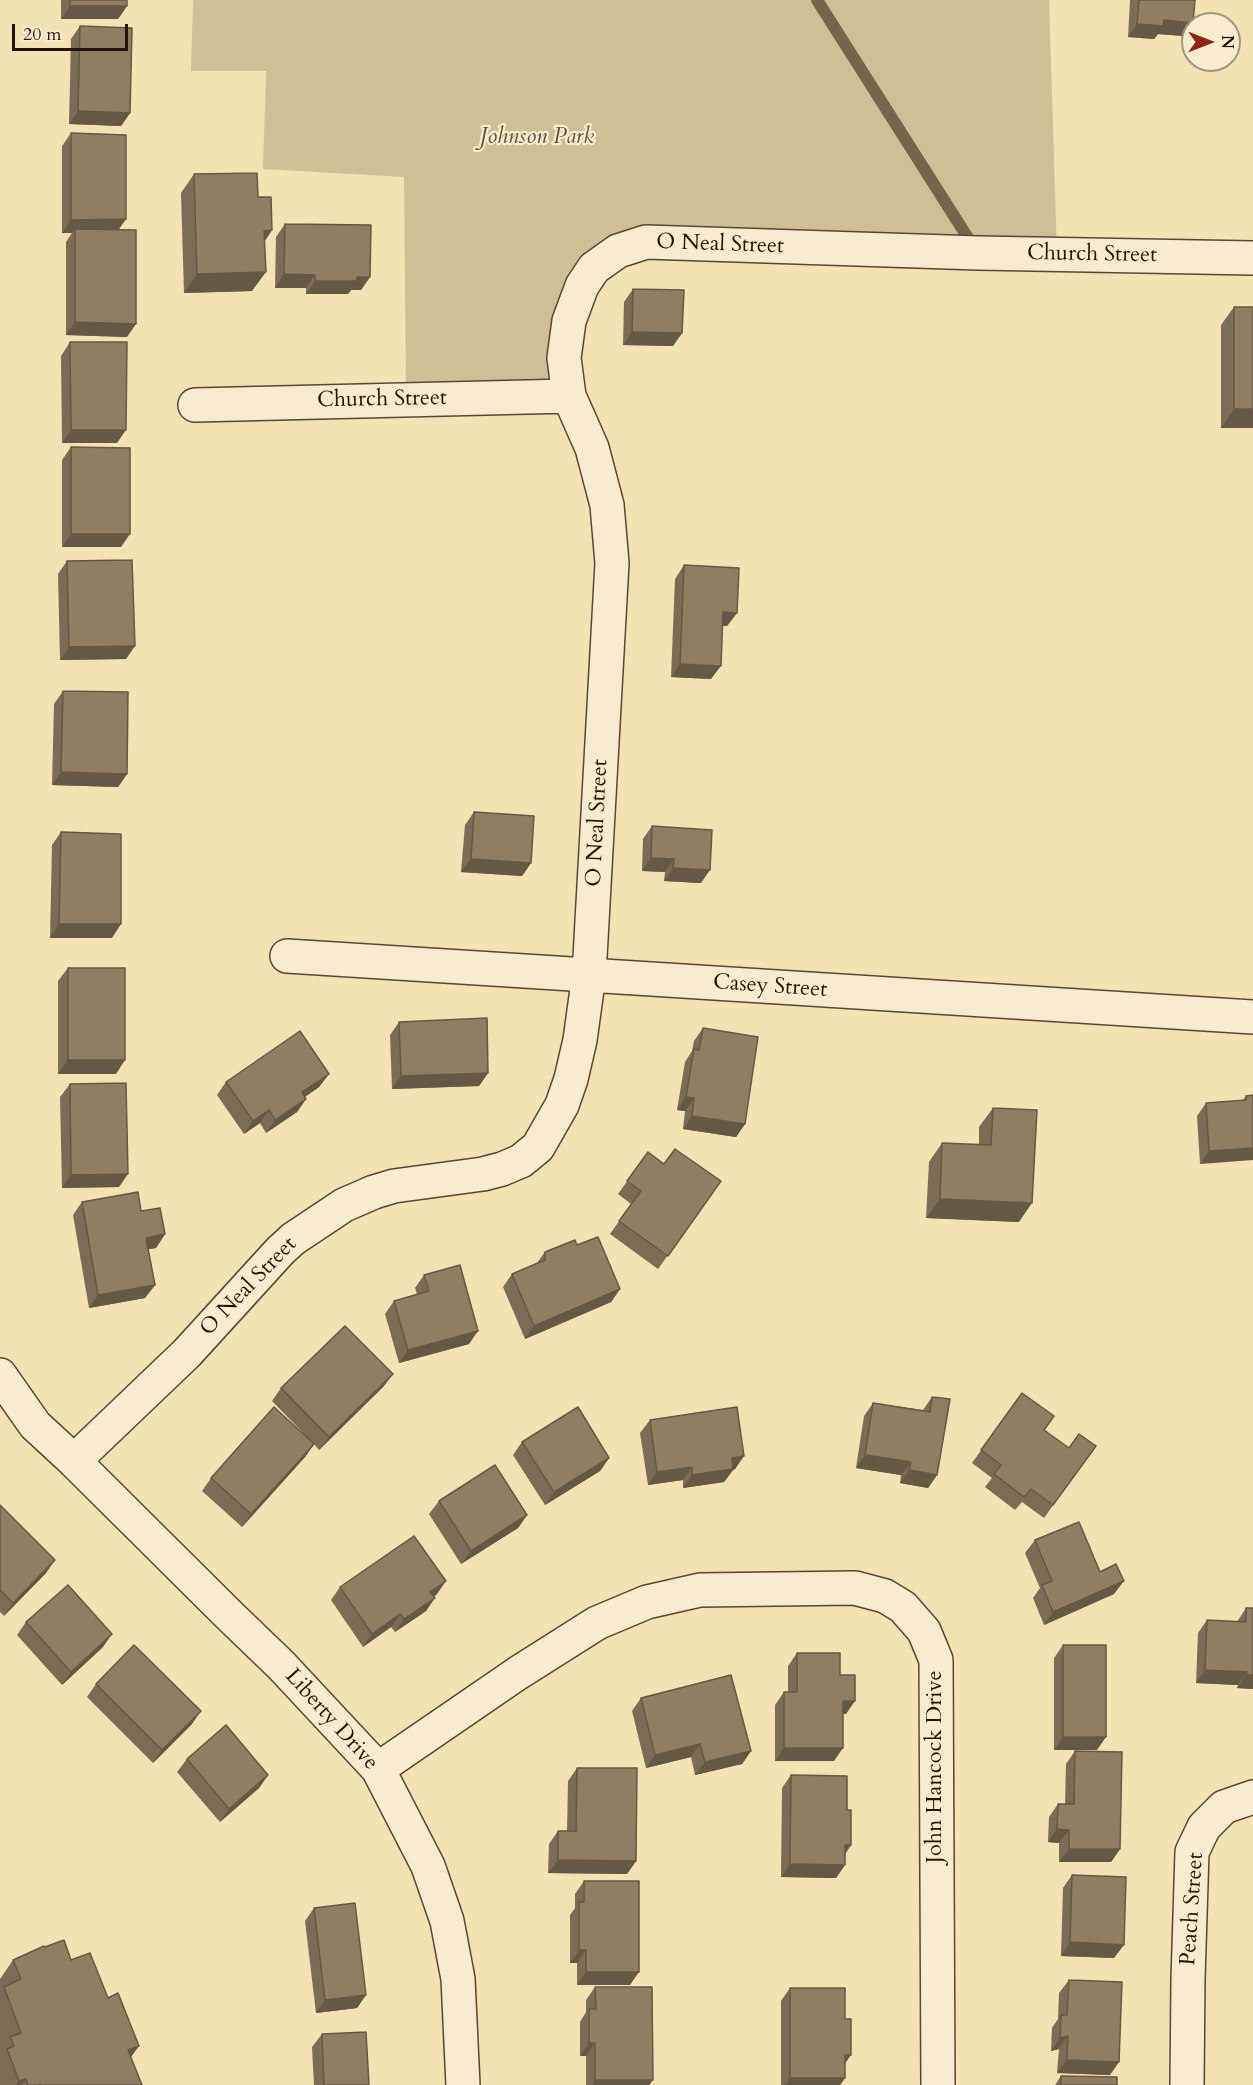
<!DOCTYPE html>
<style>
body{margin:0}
#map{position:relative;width:1253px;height:2085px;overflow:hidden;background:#f2e2b4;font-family:Cardo,serif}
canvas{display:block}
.north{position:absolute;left:1181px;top:12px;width:60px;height:60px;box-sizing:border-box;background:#f7ecce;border:2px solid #a2957e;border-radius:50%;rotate:90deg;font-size:16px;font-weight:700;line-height:24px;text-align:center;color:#231305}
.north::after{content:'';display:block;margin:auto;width:21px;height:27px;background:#8f2418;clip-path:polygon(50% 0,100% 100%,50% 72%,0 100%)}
.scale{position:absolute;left:12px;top:24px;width:116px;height:27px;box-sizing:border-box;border:3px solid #231305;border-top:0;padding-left:8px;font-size:18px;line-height:21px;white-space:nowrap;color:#231305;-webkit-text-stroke:4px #f7ecce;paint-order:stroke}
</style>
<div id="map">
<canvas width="1253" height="2085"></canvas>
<div class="north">N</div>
<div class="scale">20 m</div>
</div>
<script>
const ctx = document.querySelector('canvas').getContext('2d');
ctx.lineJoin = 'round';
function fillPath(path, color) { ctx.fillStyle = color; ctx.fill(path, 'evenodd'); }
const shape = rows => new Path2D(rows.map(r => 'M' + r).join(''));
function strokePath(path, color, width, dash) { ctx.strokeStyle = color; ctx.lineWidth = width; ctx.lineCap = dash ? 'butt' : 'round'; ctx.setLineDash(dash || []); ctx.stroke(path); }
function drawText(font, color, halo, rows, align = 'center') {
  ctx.font = font + ' Cardo,serif'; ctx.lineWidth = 4.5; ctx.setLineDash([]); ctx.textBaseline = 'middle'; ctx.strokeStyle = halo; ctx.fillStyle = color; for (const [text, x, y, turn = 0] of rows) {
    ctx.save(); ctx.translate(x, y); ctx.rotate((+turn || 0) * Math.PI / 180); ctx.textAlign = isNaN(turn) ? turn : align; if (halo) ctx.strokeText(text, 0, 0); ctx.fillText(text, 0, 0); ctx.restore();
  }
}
fillPath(shape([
 [193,0,1049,0,1057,254,646,242,582,286,569,396,406,399,404,177,263,169,266,71,191,71]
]), '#cfbf96');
strokePath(shape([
 [817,0,975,249]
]), '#75654a', 12);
const minor = shape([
 [195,405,569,396],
 [287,956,1253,1017],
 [0,1375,35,1425,74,1461,229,1615,281,1665,378,1769,428,1866,447,1921,458,1979,463,2085],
 [74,1461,187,1353,280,1251,293,1239,344,1205,374,1192,394,1186,483,1174,502,1169,521,1161,538,1147,562,1105,571,1079,580,1040,589,975,612,563,607,505,592,448,569,396,564,358,569,321,582,286,594,268,618,251,646,242,978,253,1253,258],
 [378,1769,518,1673,597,1623,647,1602,700,1590,855,1588,885,1596,903,1607,924,1631,936,1660,938,2085],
 [1187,2085,1188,1979,1192,1852,1204,1827,1224,1807,1253,1797]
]);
strokePath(minor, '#574731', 36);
strokePath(minor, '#f7ecce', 33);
fillPath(shape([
 [61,0,127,0,127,6,118,19,61,19],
 [1130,0,1195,0,1184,36,1158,34,1154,39,1128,37],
 [80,26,130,113,121,126,69,124,71,39],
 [71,133,126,219,118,230,127,337,66,335,66,242,72,233,62,233,62,146],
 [194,174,258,197,272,230,265,241,252,291,184,293,181,193],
 [285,224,370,277,361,290,351,290,348,294,306,294,306,288,275,288,276,237],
 [633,289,682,333,673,346,623,345,624,302],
 [1234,307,1253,428,1221,428,1221,325],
 [70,342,117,443,62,443,61,356],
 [71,447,121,547,62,547,62,460],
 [67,561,126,659,60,660,58,574],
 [684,565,737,613,727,626,723,626,711,679,671,677,675,579],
 [63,691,127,774,118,787,52,785,54,704],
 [474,812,531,863,522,876,461,872,465,825],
 [652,826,701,883,664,881,665,872,642,871,643,839],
 [61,832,112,938,50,938,52,845],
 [68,968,116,1074,58,1074,58,981],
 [399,1022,488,1073,479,1086,392,1089,390,1035],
 [703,1028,745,1124,736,1137,683,1129,685,1111,677,1110,685,1062,692,1051,694,1041],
 [329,1074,319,1087,305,1097,306,1099,297,1112,266,1133,260,1123,244,1134,217,1095,226,1082],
 [70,1084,119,1187,62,1188,60,1097],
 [1253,1095,1200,1164,1197,1116,1206,1103,1243,1100,1246,1096],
 [993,1108,1019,1222,926,1218,929,1162,942,1143,979,1145,979,1127],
 [648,1152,664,1164,721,1181,658,1269,610,1234,631,1204,618,1194],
 [82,1202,165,1234,156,1248,148,1249,155,1285,145,1298,89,1308,73,1215],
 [577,1245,620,1289,611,1302,525,1339,503,1287,512,1274,537,1263,545,1252],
 [424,1275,469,1344,399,1363,385,1314,394,1301,417,1294,415,1288],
 [393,1374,383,1387,319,1450,314,1444,305,1457,242,1527,202,1491,211,1478,304,1434,272,1401,281,1388],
 [1022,1393,1044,1430,1069,1448,1096,1446,1044,1518,1022,1502,1015,1510,985,1487,992,1478,972,1463],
 [932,1397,937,1475,928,1488,900,1483,901,1475,856,1468,864,1416,873,1403,923,1410],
 [650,1420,744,1456,735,1469,733,1470,724,1482,683,1488,683,1480,648,1485,640,1433],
 [522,1442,609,1458,600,1471,545,1505,513,1455],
 [439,1501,527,1515,518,1528,461,1564,429,1514],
 [0,1505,46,1573,4,1616,0,1612],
 [1035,1540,1100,1572,1114,1594,1044,1625,1033,1598,1040,1588,1025,1553],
 [340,1587,437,1594,434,1597,426,1611,395,1632,391,1627,363,1647,331,1600],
 [1246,1608,1253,1689,1237,1688,1238,1685,1196,1683,1198,1633,1207,1620,1237,1622],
 [26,1622,103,1647,62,1685,17,1635],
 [1063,1645,1097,1750,1054,1750,1054,1658],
 [797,1653,840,1675,846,1714,843,1714,834,1761,775,1761,775,1705,784,1692,788,1692,788,1666],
 [96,1684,192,1724,153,1763,87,1697],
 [641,1698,751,1751,742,1764,695,1775,691,1757,646,1768,632,1711],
 [1075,1751,1120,1849,1111,1862,1059,1862,1059,1843,1048,1842,1049,1817,1058,1804,1065,1804,1066,1764],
 [187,1759,268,1775,259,1788,220,1822,177,1772],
 [577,1768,636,1861,627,1874,548,1873,549,1844,558,1831,567,1831,568,1781],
 [791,1775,847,1810,845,1865,836,1878,781,1877,782,1788],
 [1072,1875,1114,1958,1061,1956,1063,1888],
 [584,1881,630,1985,577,1985,577,1963,570,1963,570,1915,575,1908,575,1894],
 [314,1908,366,1995,357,2008,316,2013,305,1921],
 [45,1947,71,1960,131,2057,142,2085,0,2085,0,1979,13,1960],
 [1069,1980,1110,2075,1057,2073,1059,2049,1051,2051,1052,2028,1058,2019,1059,1993],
 [595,1987,653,2080,649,2085,586,2085,586,2056,580,2056,580,2022,586,2012,586,2000],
 [790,1988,845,2064,845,2078,840,2085,781,2085,781,2001],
 [322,2034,369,2085,314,2085,312,2047],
 [1061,2076,1117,2085,1055,2085]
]), '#7b6d53');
fillPath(shape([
 [70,6,127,6,118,19,61,19],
 [1164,20,1193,23,1184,36,1158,34,1154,39,1128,37,1137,24],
 [78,111,130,113,121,126,69,124],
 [126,219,117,232,75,229,72,233,62,233,71,220],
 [272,230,259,249,264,231],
 [266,272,252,291,184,293,197,274],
 [284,274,315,275,306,288,275,288],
 [357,277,370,277,361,290,351,290,348,294,306,294,315,281],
 [75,322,136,324,127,337,66,335],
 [632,332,682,333,673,346,623,345],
 [1234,409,1253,409,1253,428,1221,428],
 [71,430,126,430,117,443,62,443],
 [71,534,130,534,121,547,62,547],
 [723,612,737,613,727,626,714,625],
 [135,646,126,659,60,660,69,647],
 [680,664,721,666,711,679,671,677],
 [61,772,127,774,118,787,52,785],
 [651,858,674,859,665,872,642,871],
 [471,859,531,863,522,876,461,872],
 [673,868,710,870,701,883,664,881],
 [59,924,121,924,112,938,50,938],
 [68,1060,125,1060,116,1074,58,1074],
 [488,1073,479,1086,392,1089,401,1076],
 [329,1074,319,1087,293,1105,302,1092],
 [686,1097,694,1098,685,1111,677,1110],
 [306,1099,297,1112,266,1133,275,1120],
 [269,1110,260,1123,244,1134,253,1121],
 [692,1116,745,1124,736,1137,683,1129],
 [1253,1148,1253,1160,1200,1164,1209,1151],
 [128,1174,119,1187,62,1188,71,1175],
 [940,1199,1032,1203,1019,1222,926,1218],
 [165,1234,156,1248,137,1251,146,1238],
 [155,1285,145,1298,89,1308,98,1295],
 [620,1289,611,1302,525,1339,534,1326],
 [478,1331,469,1344,399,1363,408,1350],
 [393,1374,383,1387,319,1450,329,1437],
 [314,1444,305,1457,242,1527,251,1514],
 [865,1455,911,1462,901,1475,856,1468],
 [744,1456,735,1469,733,1470,724,1482,683,1488,692,1475,732,1458],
 [609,1458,600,1471,545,1505,554,1492],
 [692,1467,683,1480,648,1485,657,1472],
 [909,1470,937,1475,928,1488,900,1483],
 [527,1515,518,1528,461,1564,471,1551],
 [55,1560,46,1573,4,1616,13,1603],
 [446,1581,437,1594,421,1605,430,1592],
 [1124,1581,1114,1594,1044,1625,1053,1612],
 [435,1598,426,1611,395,1632,404,1619],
 [400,1614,391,1627,363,1647,372,1634],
 [112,1634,103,1647,62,1685,71,1672],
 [1205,1670,1247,1672,1238,1685,1196,1683],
 [1246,1675,1253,1675,1253,1689,1237,1688],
 [843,1701,855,1701,846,1714,834,1714],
 [201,1711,192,1724,153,1763,162,1750],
 [1063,1737,1106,1737,1097,1750,1054,1750],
 [700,1744,691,1757,646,1768,655,1755],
 [784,1748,843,1748,834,1761,775,1761],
 [751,1751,742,1764,695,1775,705,1762],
 [268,1775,259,1788,220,1822,229,1809],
 [1057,1829,1069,1830,1059,1843,1048,1842],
 [845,1845,851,1845,842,1859],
 [1069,1849,1120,1849,1111,1862,1059,1862],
 [558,1860,636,1861,627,1874,548,1873],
 [790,1864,845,1865,836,1878,781,1877],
 [1070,1942,1124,1945,1114,1958,1061,1956],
 [579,1950,586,1950,577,1963,570,1963],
 [586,1972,639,1972,630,1985,577,1985],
 [366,1995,357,2008,316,2013,325,2000],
 [1068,2036,1059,2049,1051,2051,1060,2038],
 [589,2043,595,2043,586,2056,580,2056],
 [139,2046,116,2078,128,2050],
 [845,2055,851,2055,842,2068],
 [1067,2060,1119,2062,1110,2075,1057,2073],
 [790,2078,845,2078,840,2085,785,2085],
 [26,2079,22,2085,16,2085,19,2081],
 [595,2080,653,2080,649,2085,592,2085]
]), '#645943');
const building = shape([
 [70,0,127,0,127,6,70,6,70,0],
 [1139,0,1195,0,1193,23,1164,20,1163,26,1137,24,1139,0],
 [80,26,132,28,130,113,78,111,80,26],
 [71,133,126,135,126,219,71,220,71,133],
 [257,173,258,197,271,197,272,230,264,231,266,272,197,274,194,174,257,173],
 [285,224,371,225,370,277,357,277,357,281,315,281,315,275,284,274,285,224],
 [75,229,136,230,136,324,75,322,75,229],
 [633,289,684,290,682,333,632,332,633,289],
 [1234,307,1253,307,1253,409,1234,409,1234,307],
 [70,342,127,342,126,430,71,430,70,342],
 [71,447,130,448,130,534,71,534,71,447],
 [132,560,135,646,69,647,67,561,132,560],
 [684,565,739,568,737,613,723,612,721,666,680,664,684,565],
 [63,691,128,692,127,774,61,772,63,691],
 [474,812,534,816,531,863,471,859,474,812],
 [652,826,712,830,710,870,673,868,674,859,651,858,652,826],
 [61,832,121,834,121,924,59,924,61,832],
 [68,968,125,968,125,1060,68,1060,68,968],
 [487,1018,488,1073,401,1076,399,1022,487,1018],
 [703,1028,758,1037,745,1124,692,1116,694,1098,686,1097,694,1049,699,1050,703,1028],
 [300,1031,329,1074,302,1092,306,1099,275,1120,269,1110,253,1121,226,1082,300,1031],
 [126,1083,128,1174,71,1175,70,1084,126,1083],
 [1253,1095,1253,1148,1209,1151,1206,1103,1246,1100,1246,1096,1253,1095],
 [993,1108,1037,1110,1032,1203,940,1199,942,1143,991,1145,993,1108],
 [675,1149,721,1181,668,1256,619,1221,641,1191,627,1181,648,1152,664,1164,675,1149],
 [138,1192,141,1211,160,1208,165,1234,146,1238,155,1285,98,1295,82,1202,138,1192],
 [598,1237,620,1289,534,1326,512,1274,545,1260,545,1252,575,1240,577,1245,598,1237],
 [460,1265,478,1331,408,1350,394,1301,429,1291,424,1275,460,1265],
 [345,1326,393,1374,329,1437,281,1388,345,1326],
 [1022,1393,1054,1416,1044,1430,1069,1448,1079,1434,1096,1446,1053,1505,1031,1489,1024,1497,994,1474,1001,1465,981,1450,1022,1393],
 [932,1397,950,1399,937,1475,909,1470,911,1462,865,1455,873,1403,930,1412,932,1397],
 [274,1407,314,1444,251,1514,211,1478,274,1407],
 [578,1407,609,1458,554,1492,522,1442,578,1407],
 [737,1407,744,1456,732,1458,733,1469,692,1475,692,1467,657,1472,650,1420,737,1407],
 [495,1465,527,1515,471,1551,439,1501,495,1465],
 [0,1505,55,1560,13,1603,0,1590,0,1505],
 [1079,1522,1100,1572,1116,1564,1124,1581,1053,1612,1042,1585,1052,1581,1035,1540,1079,1522],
 [414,1536,446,1581,430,1592,435,1598,404,1619,400,1614,372,1634,340,1587,414,1536],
 [68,1585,112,1634,71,1672,26,1622,68,1585],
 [1246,1608,1253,1608,1253,1675,1246,1675,1247,1672,1205,1670,1207,1620,1246,1622,1246,1608],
 [134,1645,201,1711,162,1750,96,1684,134,1645],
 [1063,1645,1106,1645,1106,1737,1063,1737,1063,1645],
 [797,1653,840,1653,840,1675,855,1675,855,1701,843,1701,843,1748,784,1748,784,1692,797,1692,797,1653],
 [731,1675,751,1751,705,1762,700,1744,655,1755,641,1698,731,1675],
 [226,1725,268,1775,229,1809,187,1759,226,1725],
 [1075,1751,1122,1752,1120,1849,1069,1849,1069,1830,1057,1829,1058,1804,1074,1804,1075,1751],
 [577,1768,637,1768,636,1861,558,1860,558,1831,576,1831,577,1768],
 [791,1775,847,1776,847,1810,851,1810,851,1845,845,1845,845,1865,790,1864,791,1775],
 [1072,1875,1126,1877,1124,1945,1070,1942,1072,1875],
 [584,1881,639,1881,639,1972,586,1972,586,1950,579,1950,579,1902,584,1902,584,1881],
 [355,1903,366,1995,325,2000,314,1908,355,1903],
 [64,1940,71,1960,90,1953,108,1998,118,1993,139,2046,128,2050,142,2085,41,2085,40,2084,38,2085,28,2085,26,2079,19,2081,7,2049,14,2046,10,2037,21,2033,4,1987,21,1979,13,1960,44,1946,45,1947,64,1940],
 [1069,1980,1122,1982,1119,2062,1067,2060,1068,2036,1060,2038,1061,2015,1067,2015,1069,1980],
 [595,1987,652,1987,653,2080,595,2080,595,2043,589,2043,589,2009,596,2009,595,1987],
 [790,1988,845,1988,845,2019,851,2019,851,2055,845,2055,845,2078,790,2078,790,1988],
 [366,2032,369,2085,324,2085,322,2034,366,2032],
 [1061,2076,1117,2077,1117,2085,1061,2085,1061,2076]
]);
fillPath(building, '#8f7f60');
strokePath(building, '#645943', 1.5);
drawText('italic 22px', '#5f4f38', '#f7ecce', [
 ["Johnson Park",537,138]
]);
drawText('22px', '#231305', '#f7ecce', [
 ["O Neal Street",720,245,2],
 ["Church Street",1092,255,1],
 ["Church Street",382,400,-1],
 ["O Neal Street",598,823,-87],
 ["Casey Street",770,987,4],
 ["O Neal Street",249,1287,-46],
 ["Liberty Drive",331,1720,48],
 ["John Hancock Drive",936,1767,-90],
 ["Peach Street",1193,1909,-86]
]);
</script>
